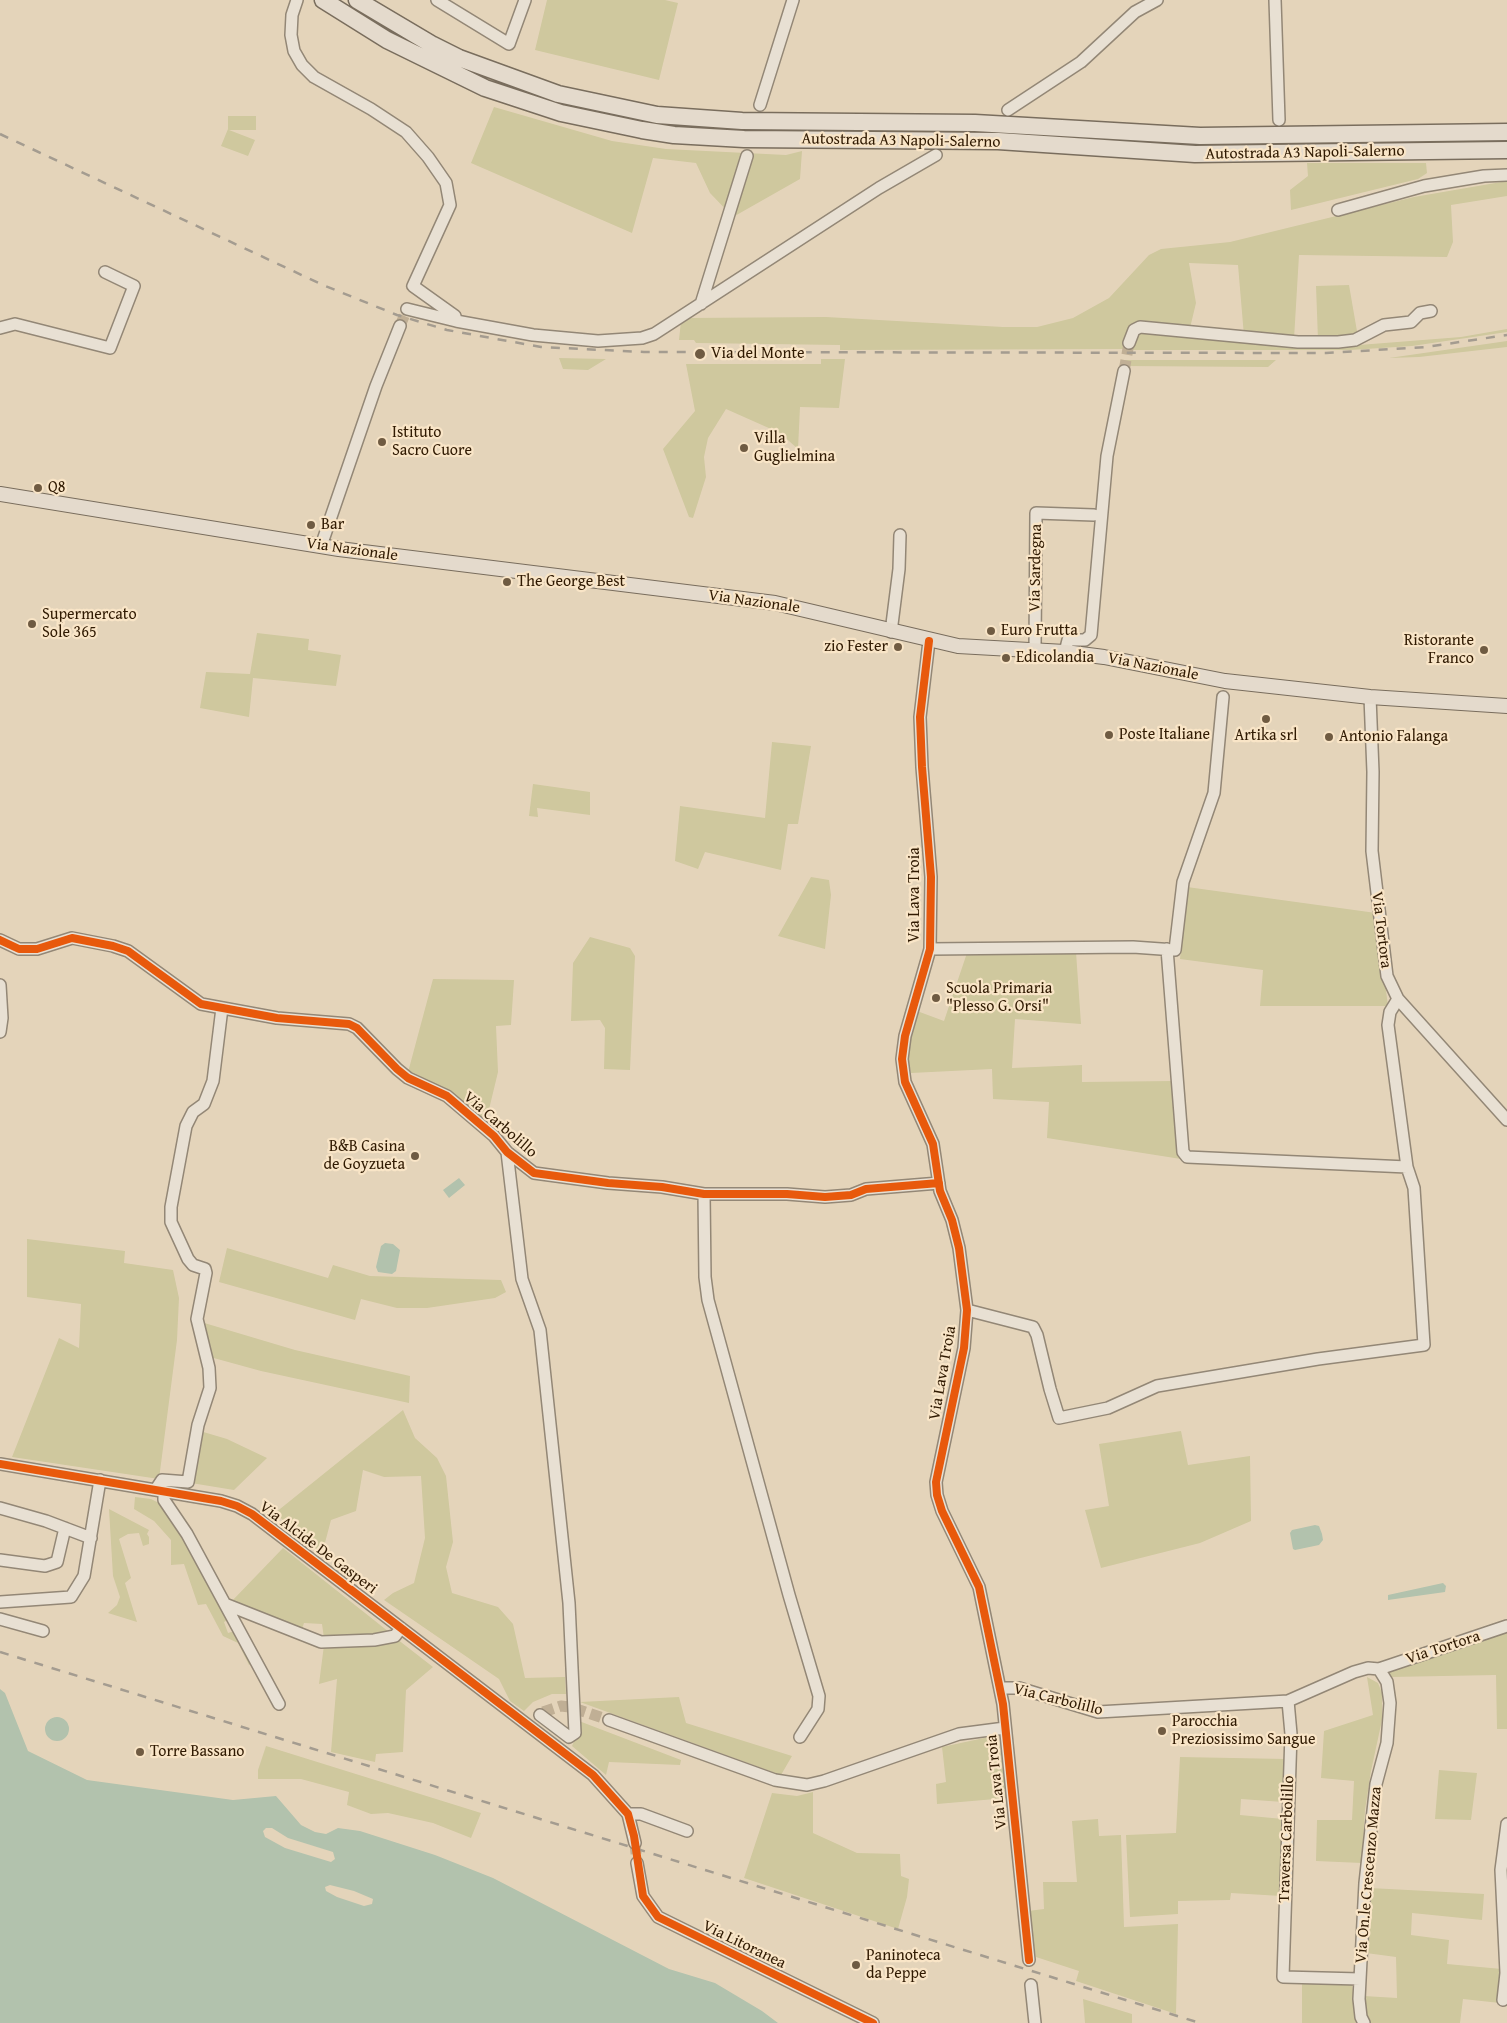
<!DOCTYPE html>
<style>
body{margin:0}
canvas{display:block;background:#e4d4ba}
</style>
<canvas width="1507" height="2023"></canvas>
<script>
const ctx = document.querySelector('canvas').getContext('2d');
ctx.lineJoin = 'round';
function fillPath(path, color) { ctx.fillStyle = color; ctx.fill(path, 'evenodd'); }
const shape = rows => new Path2D(rows.map(r => 'M' + r).join(''));
function strokePath(path, color, width, dash) { ctx.strokeStyle = color; ctx.lineWidth = width; ctx.lineCap = dash ? 'butt' : 'round'; ctx.setLineDash(dash || []); ctx.stroke(path); }
function drawText(font, color, halo, rows, align = 'center') {
  ctx.font = font + ' "Gentium Book Plus",serif'; ctx.lineWidth = 4.5; ctx.setLineDash([]); ctx.textBaseline = 'middle'; ctx.strokeStyle = halo; ctx.fillStyle = color; for (const [text, x, y, turn = 0] of rows) {
    ctx.save(); ctx.translate(x, y); ctx.rotate((+turn || 0) * Math.PI / 180); ctx.textAlign = isNaN(turn) ? turn : align; if (halo) ctx.strokeText(text, 0, 0); ctx.fillText(text, 0, 0); ctx.restore();
  }
}
fillPath(shape([
 [547,0,665,0,678,3,659,80,535,50],
 [494,107,612,141,666,149,786,155,802,151,800,179,733,217,710,193,696,163,653,158,632,233,471,163],
 [228,116,256,116,256,130,229,130,255,140,248,156,221,146,228,129],
 [1307,163,1426,163,1427,173,1418,179,1291,210,1290,190,1308,176],
 [1507,181,1507,196,1451,205,1453,242,1447,257,1299,255,1294,339,1244,336,1238,265,1189,263,1196,303,1190,328,1131,332,1126,349,840,350,840,345,696,343,694,340,679,340,681,321,686,318,826,317,1003,327,1037,327,1073,318,1109,298,1149,255,1161,249,1230,242,1414,197],
 [1349,285,1358,337,1318,340,1316,286],
 [1141,329,1298,344,1359,345,1461,337,1507,329,1507,332,1412,346,1350,350,1129,350,1134,333],
 [1507,341,1507,347,1419,357,1389,358],
 [559,358,606,359,588,370,563,369],
 [821,359,845,359,839,408,800,407,798,449,780,433,726,409,708,438,704,457,706,477,693,518,689,517,663,449,695,411,686,364,821,364],
 [1123,360,1276,360,1268,367,1122,366],
 [257,633,309,639,308,650,341,655,336,686,253,678,249,717,200,708,206,672,250,674],
 [772,742,811,746,798,824,788,824,781,870,705,852,698,869,675,861,680,806,765,818],
 [533,784,590,792,590,815,537,808,538,817,529,816],
 [811,877,829,880,831,895,825,949,778,936],
 [1187,887,1376,913,1388,1006,1260,1006,1263,970,1180,959],
 [590,937,630,948,635,956,630,1070,604,1069,605,1028,600,1020,571,1021,573,963],
 [1076,952,1081,1024,1015,1019,1012,1068,1082,1065,1082,1082,1174,1081,1181,1159,1047,1138,1049,1102,993,1099,992,1069,911,1073,908,1058,910,1038,917,1011,944,1021,967,953],
 [433,979,514,980,511,1025,496,1026,498,1072,485,1126,407,1076],
 [27,1239,125,1251,124,1263,173,1270,179,1298,177,1340,159,1479,12,1457,59,1338,79,1348,81,1304,27,1297],
 [227,1248,328,1278,333,1265,370,1276,501,1280,506,1292,495,1298,427,1308,397,1308,361,1299,355,1320,219,1282],
 [201,1322,295,1350,410,1376,409,1403,261,1371,210,1357],
 [403,1410,415,1438,437,1458,446,1476,453,1542,446,1567,452,1593,498,1607,513,1624,525,1678,565,1677,566,1694,552,1694,533,1702,524,1711,510,1701,499,1679,384,1600,393,1593,414,1583,425,1538,421,1476,384,1477,363,1470,356,1511,331,1520,322,1554,275,1513],
 [200,1431,227,1439,267,1458,234,1490,191,1483],
 [1181,1431,1188,1465,1250,1456,1251,1521,1200,1543,1101,1568,1085,1510,1109,1506,1099,1444],
 [135,1497,151,1499,159,1503,168,1514,229,1619,224,1622,228,1633,235,1631,252,1663,249,1665,238,1643,223,1636,206,1604,198,1605,184,1564,171,1565,171,1540,154,1521,134,1509],
 [109,1509,149,1530,147,1534,149,1537,149,1544,143,1546,139,1533,128,1534,119,1539,131,1578,125,1583,137,1622,108,1613,117,1605,120,1597,113,1576],
 [283,1548,389,1632,373,1636,324,1638,322,1624,304,1623,301,1632,231,1602],
 [1507,1630,1507,1729,1497,1729,1496,1675,1390,1677,1389,1671],
 [397,1639,433,1667,406,1690,403,1752,376,1754,375,1762,331,1752,337,1679,319,1684,324,1645],
 [1367,1677,1378,1683,1382,1693,1382,1720,1371,1771,1365,1810,1362,1863,1316,1861,1317,1820,1352,1820,1354,1781,1321,1778,1324,1731,1373,1715],
 [679,1697,686,1723,792,1756,781,1775,580,1702],
 [579,1721,681,1760,680,1765,609,1762,606,1775,572,1746,578,1733],
 [998,1735,1007,1798,937,1804,936,1784,946,1782,942,1747],
 [266,1746,481,1813,471,1838,433,1823,388,1813,371,1814,347,1805,349,1792,301,1779,258,1779,258,1770],
 [1180,1757,1286,1759,1283,1802,1241,1799,1240,1815,1283,1819,1281,1896,1231,1893,1230,1900,1178,1901,1178,1914,1130,1917,1126,1835,1176,1833],
 [1439,1770,1477,1773,1471,1820,1435,1819],
 [813,1792,813,1833,857,1853,900,1854,901,1876,909,1879,907,1897,898,1929,744,1878,772,1793,797,1796],
 [1098,1819,1099,1836,1121,1835,1124,1927,1178,1924,1176,2014,1076,1981,1079,1971,1036,1957,1028,1911,1044,1909,1043,1882,1077,1882,1072,1821],
 [1370,1888,1484,1894,1482,1920,1412,1913,1411,1935,1449,1940,1447,1964,1502,1969,1500,2003,1463,1999,1460,2023,1369,2023,1366,2014,1364,1996,1397,1998,1396,1957,1366,1953],
 [1302,1982,1352,1984,1356,2023,1302,2023],
 [1083,1999,1132,2014,1132,2023,1085,2023]
]), '#cfc89e');
fillPath(shape([
 [459,1178,465,1185,449,1198,443,1190],
 [385,1243,393,1244,400,1250,396,1271,392,1274,378,1272,376,1267,381,1246],
 [1315,1525,1319,1526,1322,1534,1323,1540,1319,1545,1295,1550,1293,1549,1290,1533,1292,1530],
 [1443,1583,1446,1586,1445,1592,1388,1600,1388,1595],
 [0,1689,5,1693,28,1751,87,1780,233,1800,276,1796,301,1825,315,1832,326,1834,338,1828,360,1831,435,1855,493,1878,669,1969,715,1983,762,2011,778,2023,0,2023],
 '45 1729a12 12 0 1 1 24 0a12 12 0 1 1-24 0Z'
]), '#b2c2ad');
fillPath(shape([
 [266,1828,272,1828,288,1838,333,1852,335,1859,331,1862,285,1848,265,1837,263,1831],
 [330,1885,354,1891,373,1899,372,1904,364,1906,337,1897,326,1891,325,1887]
]), '#e4d4ba');
strokePath(shape([
 [400,326,407,309],
 [1124,371,1129,343],
 [543,1712,561,1706,570,1707,609,1720],
 [635,1843,637,1863]
]), '#c0af95', 11, [11, 5.5]);
const minor = shape([
 [297,0,292,15,291,35,294,51,302,65,314,77,371,109,406,132,428,157,446,183,450,205,413,286,455,316,456,321],
 [437,0,509,44,525,0],
 [1275,0,1279,120],
 [760,105,793,0],
 [1008,110,1081,62,1135,12,1157,0],
 [1338,210,1424,186,1484,176,1507,175],
 [701,304,747,156],
 [407,309,456,321,533,335,598,341,642,338,654,334,879,188,936,155],
 [0,328,15,324,110,348,134,286,105,272],
 [1129,343,1134,330,1140,327,1298,342,1338,342,1355,340,1384,325,1411,322,1420,313,1431,311],
 [321,546,376,386,400,326],
 [891,632,899,569,900,535],
 [929,641,920,717,922,767,931,877,930,949,905,1036,902,1059,905,1082,933,1144,940,1191,952,1220,959,1248,967,1310,964,1348,936,1482,937,1495,942,1511,979,1587,1003,1704,1029,1960],
 [1035,650,1036,513,1094,515],
 [1065,652,1068,640,1085,640,1091,635,1107,456,1124,371],
 [1370,697,1373,772,1372,851,1387,976,1398,999,1507,1120],
 [0,940,19,949,37,949,72,938,113,946,128,951,201,1004,277,1018,349,1024,357,1028,397,1069,408,1078,447,1096,494,1136,507,1152,534,1173,608,1183,662,1187,704,1194,787,1194,825,1197,851,1195,866,1189,939,1183],
 [930,949,1133,947,1175,950,1183,882,1214,793,1223,697],
 [1167,949,1183,1152,1187,1157,1407,1167],
 [0,985,2,1018,0,1032],
 [507,1152,522,1279,540,1330,569,1603,575,1733,569,1737,540,1715],
 [704,1194,705,1277,708,1300,789,1595,819,1696,818,1709,800,1737],
 [967,1310,1033,1327,1037,1335,1050,1389,1059,1418,1108,1408,1157,1386,1318,1359,1424,1345,1414,1188,1407,1167,1388,1025,1390,1012,1398,999],
 [0,1464,221,1501,237,1506,252,1514,593,1775,628,1814,635,1843],
 [156,1489,162,1480,188,1482,198,1425,210,1388,209,1368,197,1319,206,1273,205,1269,193,1265,188,1259,171,1222,171,1207,186,1126,193,1112,204,1104,213,1081,222,1008],
 [164,1491,164,1500,187,1534,279,1704],
 [0,1508,46,1521,91,1538],
 [0,1560,45,1566,57,1562,65,1528],
 [0,1602,71,1597,84,1576,100,1480],
 [225,1604,321,1642,374,1640,395,1636,401,1628],
 [0,1619,43,1631],
 [1000,1688,1019,1688,1098,1712,1288,1701,1354,1672,1368,1668,1379,1669,1507,1626],
 [1288,1701,1291,1734,1283,1977,1360,1979],
 [609,1720,775,1780,807,1785,824,1781,959,1734,1005,1728],
 [628,1814,641,1814,687,1831],
 [637,1863,643,1896,658,1917,873,2023],
 [1031,1985,1035,2023],
 [1503,2000,1506,1973,1501,1870,1507,1824],
 [1364,2023,1361,2017,1359,1999,1365,1883,1376,1784,1387,1743,1390,1703,1387,1682,1379,1669]
]);
const major = shape([
 [0,494,339,549,775,603,958,646,1065,652,1104,657,1225,681,1370,697,1507,706]
]);
const highway = shape([
 [323,0,387,40,485,88,561,113,642,130,674,135,744,139,998,141,1195,154,1507,150],
 [357,0,431,44,459,58,558,94,657,115,742,121,975,123,1200,136,1507,132]
]);
strokePath(minor, '#938776', 14);
strokePath(major, '#796d5d', 16);
strokePath(highway, '#796d5d', 19);
strokePath(minor, '#e8e0d3', 11);
strokePath(major, '#e4dacc', 14);
strokePath(highway, '#e4dacc', 16);
strokePath(shape([
 [0,134,323,285,397,315,447,330,541,347,644,352,1326,353,1426,347,1507,335],
 [0,1652,1200,2023]
]), '#a49c90', 2.5, [9, 9]);
strokePath(shape([
 [929,641,920,717,922,767,931,877,930,949,905,1036,902,1059,905,1082,933,1144,940,1191,952,1220,959,1248,967,1310,964,1348,936,1482,937,1495,942,1511,979,1587,1003,1704,1029,1960],
 [0,940,19,949,37,949,72,938,113,946,128,951,201,1004,277,1018,349,1024,357,1028,397,1069,408,1078,447,1096,494,1136,507,1152,534,1173,608,1183,662,1187,704,1194,787,1194,825,1197,851,1195,866,1189,939,1183],
 [0,1464,221,1501,237,1506,252,1514,593,1775,628,1814,634,1836,643,1896,658,1917,873,2023]
]), '#e8590c', 8);
for (const [x, y, r, color] of [
 [700,354,6,"#6f5b42"],
 [382,442,5,"#6f5b42"],
 [744,448,5,"#6f5b42"],
 [38,488,5,"#6f5b42"],
 [311,525,5,"#6f5b42"],
 [507,582,5,"#6f5b42"],
 [32,624,5,"#6f5b42"],
 [991,631,5,"#6f5b42"],
 [898,647,5,"#6f5b42"],
 [1484,650,5,"#6f5b42"],
 [1006,658,5,"#6f5b42"],
 [1266,719,5,"#6f5b42"],
 [1109,735,5,"#6f5b42"],
 [1329,737,5,"#6f5b42"],
 [936,998,5,"#6f5b42"],
 [415,1156,5,"#6f5b42"],
 [1162,1731,5,"#6f5b42"],
 [140,1752,5,"#6f5b42"],
 [856,1965,5,"#6f5b42"]
]) { const dot = new Path2D(); dot.arc(x, y, r, 0, 2 * Math.PI); ctx.fillStyle = color; ctx.fill(dot); strokePath(dot, '#f9e5c7', 2); }
drawText('16px', '#301a02', '#f9e5c7', [
 ["Autostrada A3 Napoli-Salerno",901,141,1],
 ["Autostrada A3 Napoli-Salerno",1305,153,-1],
 ["Via Nazionale",352,550,8],
 ["Via Sardegna",1036,568,-89],
 ["Via Nazionale",754,602,8],
 ["Via Nazionale",1153,667,11],
 ["Via Lava Troia",915,895,-90],
 ["Via Tortora",1381,930,83],
 ["Via Carbolillo",500,1125,41],
 ["Via Lava Troia",943,1373,-80],
 ["Via Alcide De Gasperi",318,1548,37],
 ["Via Tortora",1443,1648,-18],
 ["Via Carbolillo",1058,1700,14],
 ["Via Lava Troia",997,1782,-96],
 ["Traversa Carbolillo",1287,1839,-88],
 ["Via On.le Crescenzo Mazza",1369,1875,-85],
 ["Via Litoranea",744,1945,26]
]);
drawText('16px', '#301a02', '#f9e5c7', [
 ["Via del Monte",711,354],
 ["Istituto",392,433],
 ["Sacro Cuore",392,451],
 ["Villa",754,439],
 ["Guglielmina",754,457],
 ["Q8",48,488],
 ["Bar",321,525],
 ["The George Best",517,582],
 ["Supermercato",42,615],
 ["Sole 365",42,633],
 ["Euro Frutta",1001,631],
 ["Ristorante",1474,641,"right"],
 ["Franco",1474,659,"right"],
 ["zio Fester",888,647,"right"],
 ["Edicolandia",1016,658],
 ["Poste Italiane",1119,735],
 ["Artika srl",1266,736,"center"],
 ["Antonio Falanga",1339,737],
 ["Scuola Primaria",946,989],
 ["\"Plesso G. Orsi\"",946,1007],
 ["B&B Casina",405,1147,"right"],
 ["de Goyzueta",405,1165,"right"],
 ["Parocchia",1172,1722],
 ["Preziosissimo Sangue",1172,1740],
 ["Torre Bassano",150,1752],
 ["Paninoteca",866,1956],
 ["da Peppe",866,1974]
], 'left');
</script>
